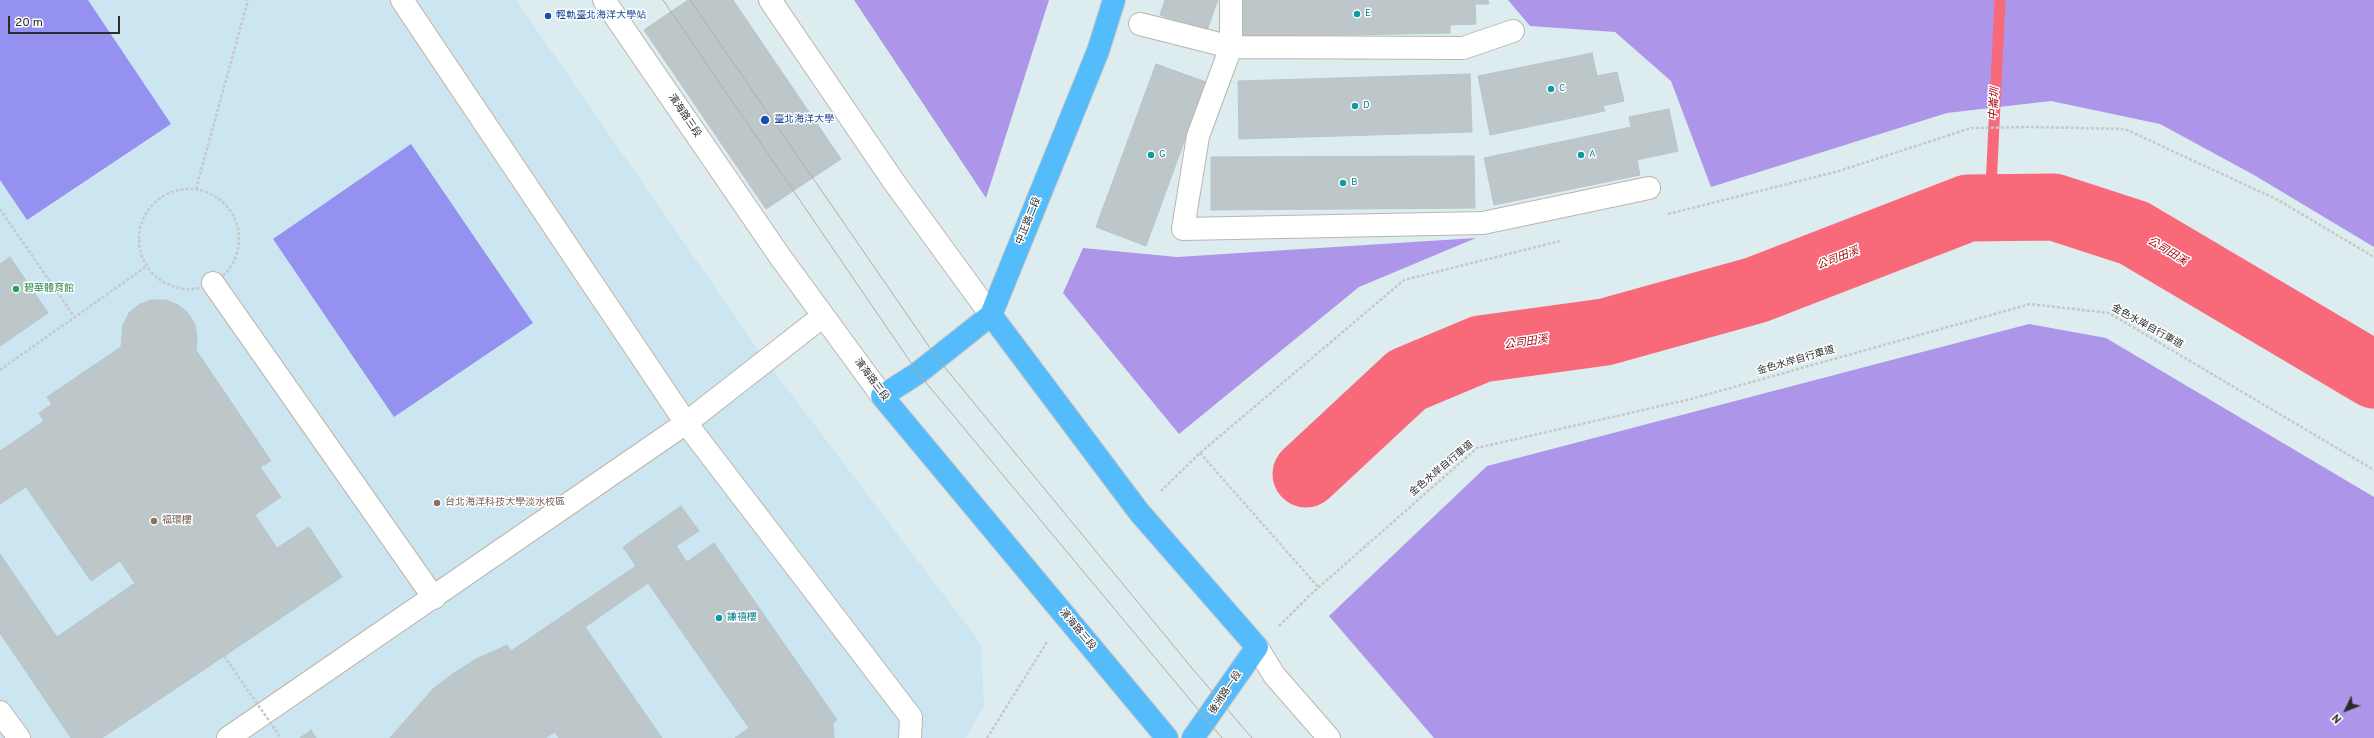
<!DOCTYPE html>
<meta charset="utf-8">
<style>
body{margin:0}
#map{position:relative;width:2374px;height:738px;overflow:hidden;background:#ddecef;font-family:Overpass,sans-serif}
canvas{display:block}
.north{position:absolute;left:2326px;top:690px;width:40px;height:40px;-webkit-text-stroke:3px #fff;paint-order:stroke;rotate:227deg;font-size:11px;font-weight:700;line-height:16px;text-align:center;color:#2c2c2c}
.north::after{content:'';display:block;margin:auto;width:14px;height:18px;background:#2c2c2c;clip-path:polygon(50% 0,100% 100%,50% 72%,0 100%)}
.scale{position:absolute;left:8px;top:16px;width:112px;height:18px;box-sizing:border-box;border:2px solid #2c2c2c;border-top:0;padding-left:5px;font-size:12px;line-height:14px;white-space:nowrap;color:#2c2c2c;-webkit-text-stroke:3px #fff;paint-order:stroke}
</style>
<div id="map">
<canvas width="2374" height="738"></canvas>
<div class="north">N</div>
<div class="scale">20 m</div>
</div>
<script>
const ctx = document.querySelector('canvas').getContext('2d');
ctx.lineJoin = 'round';
function fillPath(path, color) { ctx.fillStyle = color; ctx.fill(path, 'evenodd'); }
const shape = rows => new Path2D(rows.map(r => 'M' + r).join(''));
function strokePath(path, color, width, dash) { ctx.strokeStyle = color; ctx.lineWidth = width; ctx.lineCap = dash ? 'butt' : 'round'; ctx.setLineDash(dash || []); ctx.stroke(path); }
function drawText(font, color, halo, rows, align = 'center') {
  ctx.font = font + ' Overpass,"Noto Sans TC",sans-serif'; ctx.lineWidth = 3; ctx.setLineDash([]); ctx.textBaseline = 'middle'; ctx.strokeStyle = halo; ctx.fillStyle = color; for (const [text, x, y, turn = 0] of rows) {
    ctx.save(); ctx.translate(x, y); ctx.rotate((+turn || 0) * Math.PI / 180); ctx.textAlign = isNaN(turn) ? turn : align; if (halo) ctx.strokeText(text, 0, 0); ctx.fillText(text, 0, 0); ctx.restore();
  }
}
fillPath(shape([
 [0,0,516,0,766,361,981,644,984,707,965,738,0,738]
]), '#cce6f1');
fillPath(shape([
 [854,0,1049,0,986,198],
 [1508,0,2374,0,2374,247,2254,175,2160,124,2051,101,1947,113,1711,187,1671,81,1615,32,1530,26],
 [1476,238,1359,287,1179,434,1063,293,1083,248,1177,257],
 [2029,324,2106,338,2374,497,2374,738,1434,738,1329,616,1487,466]
]), '#ad96e9');
fillPath(shape([
 [0,0,88,0,171,124,27,220,0,180],
 [411,144,533,323,394,417,273,239]
]), '#9591f1');
strokePath(shape([
 [1990,208,2000,0]
]), '#f8697a', 11);
strokePath(shape([
 [1306,474,1407,380,1481,349,1605,332,1756,290,1968,208,2054,207,2134,233,2374,375]
]), '#f8697a', 67);
const building = shape([
 [688,0,733,0,841,159,766,209,644,30,688,0],
 [1165,0,1218,0,1206,33,1160,15,1165,0],
 [1238,0,1488,0,1489,4,1475,4,1476,24,1450,25,1450,33,1239,37,1238,0],
 [1592,53,1597,76,1617,72,1624,101,1603,106,1605,111,1490,135,1478,76,1592,53],
 [1156,64,1206,82,1146,246,1096,227,1156,64],
 [1470,74,1472,132,1239,139,1238,81,1470,74],
 [1669,109,1678,151,1637,160,1640,175,1494,205,1484,158,1631,127,1629,117,1669,109],
 [1474,156,1475,208,1211,210,1211,157,1474,156],
 [10,257,48,313,0,346,0,264,10,257],
 [152,300,166,300,178,305,188,313,195,325,197,338,196,350,271,461,260,467,281,497,255,515,277,548,309,527,342,577,102,738,71,738,0,633,0,554,57,637,135,583,120,561,91,581,26,487,0,504,0,451,44,421,39,413,52,404,47,397,121,347,123,325,129,313,140,304,152,300],
 [681,506,699,531,676,546,687,562,714,543,837,720,833,723,834,738,735,738,749,728,648,583,585,627,662,738,559,738,555,732,545,738,390,738,434,688,454,673,476,659,507,645,511,651,636,566,623,547,681,506],
 [311,730,316,738,300,738,311,730]
]);
fillPath(building, '#bdc7ca');
strokePath(building, '#b7c5cb', 1);
const minor = shape([
 [402,0,686,423,911,717,910,738],
 [604,0,781,258,882,396],
 [770,0,894,182,991,315],
 [1231,0,1231,47,1198,136,1183,229,1483,223,1649,188],
 [1140,24,1231,47,1463,48,1513,31],
 [213,283,434,598],
 [1257,647,1274,675,1329,738],
 [0,712,19,738],
 [228,738,686,423,823,316]
]);
const major = shape([
 [1114,0,1098,51,991,315,918,373,882,396,1167,738],
 [991,315,1139,512,1257,647,1193,738]
]);
strokePath(minor, '#bdb4ad', 24);
strokePath(major, '#c8c8c8', 24);
strokePath(shape([
 [196,189,248,0],
 '139 239a50 50 0 1 1 100 0a50 50 0 1 1-100 0Z',
 [0,209,75,318],
 [1668,214,1839,171,1971,128,2031,127,2125,129,2278,200,2374,257],
 [0,370,147,266],
 [1200,453,1319,588],
 [1161,491,1200,453,1404,280,1560,241],
 [1279,626,1310,595,1477,448,1691,399,2030,304,2109,313,2374,470],
 [987,738,1047,642]
]), '#c8c8c8', 2.5, [3, 2]);
strokePath(minor, '#fff', 22);
strokePath(major, '#55bcfc', 22);
strokePath(shape([
 [663,0,918,373,1222,738],
 [690,0,937,358,1196,673,1252,738]
]), '#b8ab9f', 1);
strokePath(shape([
 [224,656,281,738]
]), '#c8c8c8', 2.5, [3, 2]);
for (const [x, y, r, color] of [
 [1357,14,4,"#0f9aa8"],
 [548,16,4,"#1a4fb4"],
 [1551,89,4,"#0f9aa8"],
 [1355,106,4,"#0f9aa8"],
 [765,120,5,"#1a4fb4"],
 [1151,155,4,"#0f9aa8"],
 [1581,155,4,"#0f9aa8"],
 [1343,183,4,"#0f9aa8"],
 [16,289,4,"#2e9e5b"],
 [437,503,4,"#8d6e63"],
 [154,521,4,"#8d6e63"],
 [719,618,4,"#0f9aa8"]
]) { const dot = new Path2D(); dot.arc(x, y, r, 0, 2 * Math.PI); ctx.fillStyle = color; ctx.fill(dot); strokePath(dot, '#fff', 1.5); }
drawText('10px', '#0d838f', '#fff', [
 ["E",1365,14],
 ["C",1559,89],
 ["D",1363,106],
 ["G",1159,155],
 ["A",1589,155],
 ["B",1351,183],
 ["謙禧樓",727,618]
], 'left');
drawText('10px', '#164399', '#fff', [
 ["輕軌臺北海洋大學站",556,16],
 ["臺北海洋大學",774,120]
], 'left');
drawText('10px', '#2c2c2c', '#fff', [
 ["濱海路三段",684,116,56],
 ["中正路二段",1029,221,-68],
 ["金色水岸自行車道",2147,327,29],
 ["金色水岸自行車道",1796,361,-16],
 ["濱海路三段",871,380,53],
 ["金色水岸自行車道",1442,469,-40],
 ["濱海路三段",1077,630,50],
 ["後洲路一段",1226,693,-56]
]);
drawText('10px', '#27864d', '#fff', [
 ["碧華體育館",24,289]
], 'left');
drawText('10px', '#785e54', '#fff', [
 ["台北海洋科技大學淡水校區",445,503],
 ["福環樓",162,521]
], 'left');
drawText('italic 11px', '#a9030a', '#fff', [
 ["中崙圳",1995,104,-87],
 ["公司田溪",2167,252,31],
 ["公司田溪",1838,259,-21],
 ["公司田溪",1526,343,-8]
]);
</script>
